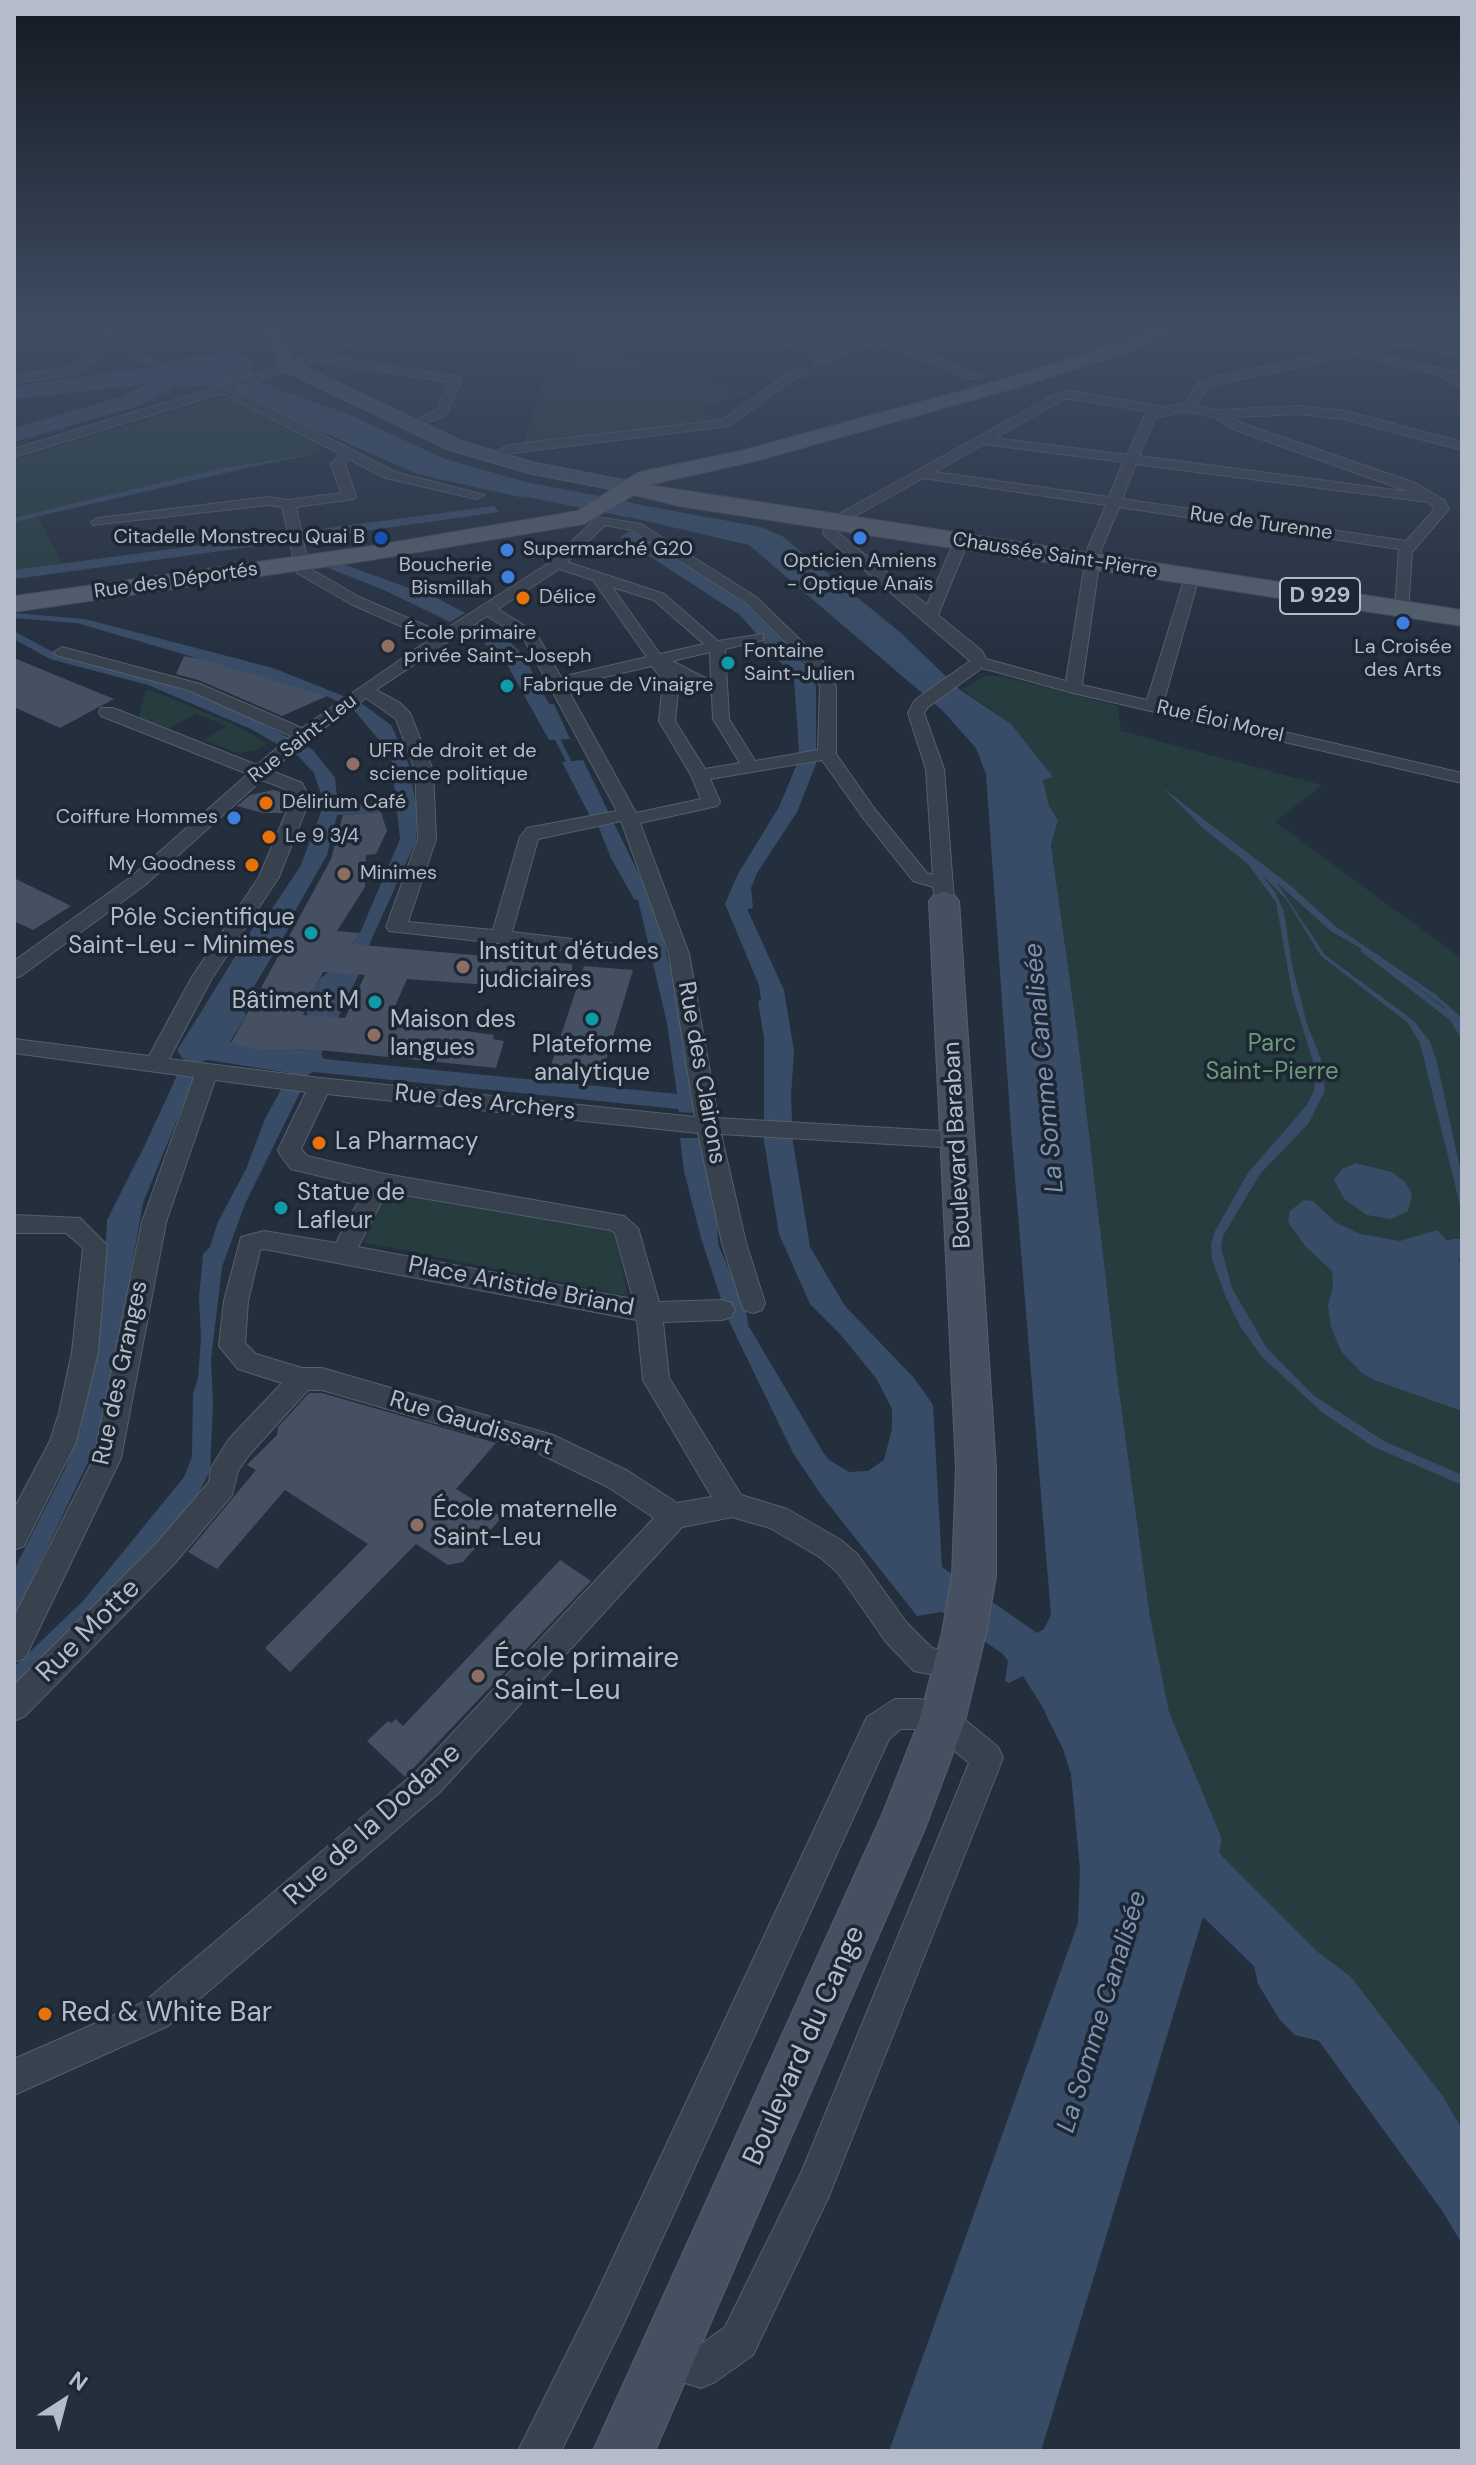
<!DOCTYPE html>
<meta charset="utf-8">
<style>
body{margin:0}
#map{position:relative;width:1476px;height:2465px;overflow:hidden;background:#242f3e;font-family:"DM Sans",sans-serif}
canvas{display:block}
.frame{position:absolute;inset:0;border:16px solid #b4bcc9;pointer-events:none}
.north{position:absolute;left:24px;top:2361px;width:80px;height:80px;-webkit-text-stroke:6px #1d2633;paint-order:stroke;rotate:36deg;font-size:22px;font-weight:700;line-height:32px;text-align:center;color:#b4bcc9}
.north::after{content:'';display:block;margin:auto;width:28px;height:36px;background:#b4bcc9;clip-path:polygon(50% 0,100% 100%,50% 72%,0 100%)}
</style>
<div id="map">
<canvas width="1476" height="2465"></canvas>
<div class="frame"></div>
<div class="north">N</div>
</div>
<script>
const ctx = document.querySelector('canvas').getContext('2d');
ctx.lineJoin = 'round';
function fillPath(path, color) { ctx.fillStyle = color; ctx.fill(path, 'evenodd'); }
const shape = rows => new Path2D(rows.map(r => 'M' + r).join(''));
function strokePath(path, color, width, dash) { ctx.strokeStyle = color; ctx.lineWidth = width; ctx.lineCap = dash ? 'butt' : 'round'; ctx.setLineDash(dash || []); ctx.stroke(path); }
function drawText(font, color, halo, rows, align = 'center') {
  ctx.font = font + ' "DM Sans",sans-serif'; ctx.lineWidth = 7; ctx.setLineDash([]); ctx.textBaseline = 'middle'; ctx.strokeStyle = halo; ctx.fillStyle = color; for (const [text, x, y, turn = 0] of rows) {
    ctx.save(); ctx.translate(x, y); ctx.rotate((+turn || 0) * Math.PI / 180); ctx.textAlign = isNaN(turn) ? turn : align; if (halo) ctx.strokeText(text, 0, 0); ctx.fillText(text, 0, 0); ctx.restore();
  }
}
fillPath(shape([
 [476,325,595,325,535,350,454,335],
 [591,347,668,369,751,394,698,407,720,419,524,443,541,383],
 [233,397,311,436,319,446,319,452,36,514,63,564,14,570,14,459,220,398],
 [986,675,1000,676,1118,706,1121,731,1322,785,1275,822,1462,959,1462,2129,1442,2095,1351,1977,1318,1952,1218,1853,1222,1839,1169,1712,1150,1617,1118,1383,1077,1031,1051,845,1058,820,1049,806,1043,780,1052,777,1011,724,962,689],
 [150,690,231,723,267,743,256,750,237,753,204,740,226,726,196,713,167,730,139,718,145,691],
 [388,1193,614,1232,628,1296,363,1242]
]), '#263c3f');
fillPath(shape([
 [85,325,105,325,159,363,223,352,246,355,253,358,252,377,263,383,350,415,445,459,544,487,524,498,417,474,219,386,166,387,155,397,136,404,14,439,14,432,124,399,152,384,15,399,14,386,155,366,136,362],
 [319,453,251,467,14,522,14,518,217,469],
 [576,493,761,527,782,536,901,633,959,689,1011,724,1053,777,1043,780,1049,806,1058,820,1051,845,1077,1031,1118,1383,1150,1617,1169,1712,1222,1839,1219,1853,1318,1952,1351,1977,1442,2095,1462,2129,1462,2244,1443,2212,1319,2041,1295,2035,1280,2020,1258,1984,1254,1966,1203,1917,1041,2451,889,2451,1078,1923,1080,1869,1071,1774,1063,1749,1042,1706,1023,1676,1009,1683,1005,1681,1008,1661,1003,1654,942,1612,917,1616,822,1496,793,1453,727,1317,701,1238,684,1171,680,1138,701,1138,717,1215,718,1244,746,1309,748,1325,823,1452,829,1460,849,1472,868,1471,884,1460,892,1429,892,1409,876,1378,840,1334,810,1304,779,1234,764,1141,764,1038,758,1001,761,1000,759,985,725,904,738,874,779,807,797,764,799,751,794,678,740,615,620,537,629,531,642,536,745,603,809,669,816,687,816,764,797,812,757,873,751,888,753,908,747,909,784,990,794,1051,791,1096,793,1142,810,1247,845,1306,914,1378,933,1405,942,1567,1037,1633,1044,1629,1051,1615,1012,1142,986,774,976,748,943,711,749,545,586,507,565,505,562,501],
 [494,506,499,512,308,539,306,531],
 [285,534,288,542,14,579,14,570],
 [340,563,439,599,465,613,450,622,384,590,323,566],
 [14,613,85,619,273,668,361,703,391,725,409,765,417,811,416,841,360,965,360,972,321,1054,324,1059,677,1094,667,1023,638,900,634,899,611,858,599,828,591,818,562,762,583,760,655,907,679,1004,695,1113,679,1112,678,1109,313,1072,309,1074,245,1204,222,1267,211,1360,213,1404,210,1471,186,1517,14,1697,14,1667,84,1600,184,1477,192,1457,193,1394,198,1378,201,1338,199,1298,203,1254,210,1247,218,1222,246,1169,265,1119,290,1073,202,1059,143,1203,102,1433,14,1617,14,1570,65,1469,80,1431,100,1335,107,1220,146,1143,213,997,235,999,246,1015,230,1042,259,1051,309,1049,307,1005,321,978,338,964,360,933,400,839,391,754,353,709,326,696,77,623,14,618],
 [478,622,504,641,508,640,524,656,549,704,554,704,570,739,549,740,508,666,477,636,482,633,474,628,467,630],
 [14,631,62,657,116,668,213,699,313,750,335,778,338,806,380,803,380,812,337,815,327,855,295,911,252,974,230,971,300,867,321,812,322,797,314,773,298,756,251,729,148,685,50,659,14,639],
 [1163,788,1291,886,1335,926,1435,994,1462,1018,1462,1030,1443,1006,1379,959,1331,931,1277,883,1325,955,1414,1021,1430,1042,1437,1062,1462,1178,1462,1213,1420,1043,1407,1022,1321,956,1286,899,1262,875,1275,892,1284,912,1292,965,1307,1024,1321,1059,1325,1090,1309,1123,1260,1174,1223,1236,1221,1247,1232,1288,1266,1347,1313,1395,1384,1441,1462,1475,1462,1485,1374,1447,1323,1413,1262,1357,1240,1326,1225,1295,1212,1259,1211,1244,1215,1231,1248,1173,1306,1106,1314,1091,1316,1071,1292,993,1276,902,1248,864,1203,828],
 [1356,1163,1392,1172,1405,1182,1412,1194,1408,1211,1391,1219,1367,1215,1345,1200,1334,1180,1342,1169],
 [1304,1200,1313,1201,1335,1222,1360,1234,1400,1241,1437,1230,1449,1243,1462,1266,1462,1411,1374,1380,1362,1373,1341,1351,1331,1327,1328,1305,1333,1287,1332,1271,1306,1247,1288,1222,1290,1211]
]), '#394c67');
strokePath(shape([
 [554,732,572,768]
]), '#394c67', 5);
strokePath(shape([
 [1364,950,1452,1018,1462,1034]
]), '#394c67', 6);
fillPath(shape([
 [1453,1239,1462,1239,1462,1259,1444,1256,1440,1249,1444,1242,1453,1239]
]), '#394c67');
fillPath(shape([
 [190,363,201,370,198,375,139,406,14,442,14,428,123,396,190,363],
 [477,473,626,501,635,504,639,509,635,514,626,517,468,485,465,480,468,475,477,473],
 [275,910,288,913,293,921,211,1059,197,1063,183,1059,177,1050,183,1041,262,913,275,910]
]), '#394c67');
fillPath(shape([
 [184,656,205,660,327,696,282,716,201,681,176,674],
 [14,658,114,699,60,728,14,707],
 [273,790,284,793,287,799,283,813,263,813,237,806,250,795],
 [381,812,387,831,376,854,366,855,365,887,337,931,360,933,352,944,572,964,572,975,510,980,503,986,407,979,389,1020,494,1035,493,1039,504,1041,496,1068,310,1049,259,1051,231,1043,331,859,343,815],
 [323,972,365,975,345,1018,303,1015],
 [14,878,71,906,33,930,14,921],
 [584,966,633,970,602,1073,550,1068],
 [309,1393,322,1393,496,1443,456,1489,502,1517,463,1562,448,1565,416,1544,290,1672,265,1648,368,1544,285,1490,217,1569,188,1552,256,1470,247,1465,277,1435,278,1427],
 [560,1560,591,1581,405,1777,367,1741,388,1721,391,1723,396,1719,403,1726]
]), '#455162');
strokePath(shape([
 [795,374,809,366]
]), '#3a4453', 13, [13, 6]);
const street = shape([
 [42,325,41,327,14,333,14,327,42,325],
 [54,325,67,325,85,339,151,325,175,325,92,344,105,355,75,374,14,383,14,375,68,368,91,355,54,325],
 [326,325,337,325,322,349,382,325,398,325,326,356,460,377,462,380,445,416,408,429,402,425,436,411,449,382,314,361,234,389,395,472,484,495,477,499,386,478,349,459,345,464,356,496,354,499,296,507,309,568,361,598,441,632,552,561,597,517,641,524,756,597,823,662,836,686,836,754,876,811,927,873,933,875,926,769,908,713,915,700,970,661,825,536,823,533,828,520,1057,393,1071,391,1164,407,1181,404,1188,400,1197,384,1215,377,1462,326,1462,332,1419,341,1462,350,1462,358,1406,344,1370,352,1458,373,1462,377,1462,388,1436,374,1355,355,1222,383,1206,389,1196,406,1218,410,1300,406,1345,411,1462,442,1462,450,1344,419,1300,414,1232,417,1241,423,1415,483,1444,500,1449,509,1412,552,1408,612,1403,614,1395,609,1399,549,1119,507,1101,550,1082,685,1147,700,1185,577,1187,574,1197,574,1199,577,1163,704,1462,773,1462,783,1073,693,982,668,928,707,924,713,944,769,954,901,951,905,937,905,933,887,913,881,864,819,822,760,710,779,720,802,717,806,640,823,689,954,718,1118,957,1132,965,1134,968,1140,965,1146,957,1148,721,1134,746,1243,765,1303,762,1310,753,1313,744,1310,741,1303,722,1243,698,1133,327,1094,301,1149,307,1156,380,1173,624,1216,638,1228,659,1302,722,1300,731,1303,735,1310,731,1317,722,1320,663,1322,669,1378,741,1495,787,1509,841,1540,858,1555,906,1622,932,1648,966,1655,970,1665,966,1675,955,1679,914,1671,886,1642,838,1573,821,1558,770,1528,732,1517,682,1527,440,1792,168,2026,14,2095,14,2059,144,2002,418,1770,654,1518,608,1487,536,1452,322,1390,308,1390,249,1455,238,1471,232,1495,174,1564,25,1716,14,1721,14,1685,154,1546,209,1482,211,1468,229,1439,282,1383,238,1369,219,1346,224,1301,241,1237,264,1231,336,1243,366,1187,291,1169,281,1156,278,1150,306,1092,215,1080,166,1222,121,1458,25,1658,14,1662,14,1617,94,1458,142,1222,194,1077,14,1053,14,1039,149,1056,192,977,259,877,292,799,288,790,262,780,145,885,21,976,14,978,14,961,131,877,248,774,101,716,99,712,101,708,113,708,257,765,291,736,188,690,56,655,54,652,62,647,200,684,302,728,430,639,351,604,297,573,282,507,268,505,93,525,91,522,98,518,268,497,288,500,341,493,331,464,340,454,223,393,14,457,14,449,265,372,307,356,326,325],
 [1064,399,1071,399,1147,411,1127,455,995,438,1064,399],
 [1184,411,1214,417,1233,429,1410,492,1139,456,1155,418,1184,411],
 [984,444,1123,462,1109,497,935,472,984,444],
 [1136,464,1428,502,1435,509,1406,541,1122,499,1136,464],
 [923,478,1106,505,1087,550,1066,681,986,659,982,651,938,615,968,542,966,539,956,539,954,542,927,605,837,532,839,525,923,478],
 [605,525,631,530,746,603,810,667,820,686,818,750,755,761,729,719,725,649,763,640,763,634,718,641,664,594,567,562,605,525],
 [559,569,593,580,647,657,561,677,536,633,498,609,559,569],
 [612,587,654,600,704,644,660,654,612,587],
 [487,616,524,639,617,811,527,828,520,837,493,930,408,922,436,839,433,770,410,713,400,703,376,690,487,616],
 [710,652,711,681,672,661,710,652],
 [652,666,663,681,659,721,691,775,701,799,636,813,566,686,652,666],
 [675,675,712,694,713,719,740,763,705,769,675,721,679,681,675,675],
 [366,698,396,719,415,770,418,839,386,927,389,931,641,959,648,957,651,953,648,949,641,947,512,932,538,839,621,821,669,954,695,1117,320,1078,169,1059,212,978,279,877,310,799,302,783,272,771,302,744,366,698],
 [387,1192,610,1230,615,1233,633,1299,358,1247,387,1192],
 [264,1249,637,1320,643,1380,712,1497,677,1503,628,1471,553,1435,322,1368,302,1368,256,1354,245,1343,248,1301,260,1250,264,1249],
 [722,325,740,325,830,352,894,325,910,325,885,337,981,376,971,379,875,342,819,365,813,361,820,356,722,325],
 [1033,325,1053,325,1115,343,1109,346,1033,325],
 [791,371,801,374,729,426,512,453,494,461,487,457,509,445,722,420,791,371],
 [14,1215,80,1218,107,1245,98,1352,76,1442,24,1546,14,1550,14,1509,50,1441,59,1413,72,1352,83,1248,66,1233,14,1233,14,1215],
 [895,1699,920,1699,953,1710,998,1747,1003,1758,829,2196,753,2355,715,2382,701,2388,651,2372,645,2358,651,2344,665,2338,697,2347,725,2327,802,2171,969,1763,933,1733,920,1729,901,1729,889,1739,623,2325,561,2451,518,2451,595,2297,867,1717,895,1699]
]);
const secondary = shape([
 [260,325,277,325,296,363,461,441,531,462,638,483,641,487,631,493,528,473,447,449,283,370,260,325],
 [944,892,954,895,959,901,996,1469,996,1576,986,1633,965,1721,926,1826,655,2451,593,2451,882,1815,919,1721,942,1633,952,1576,956,1469,929,901,934,895,944,892]
]);
const primary = shape([
 [1163,325,1189,325,1138,349,1022,386,756,461,649,485,1462,610,1462,626,678,506,634,495,584,524,371,560,14,612,14,596,371,546,577,511,639,472,740,451,1008,378,1124,341,1163,325]
]);
strokePath(street, '#565f6c', 2);
strokePath(secondary, '#565f6c', 2);
strokePath(primary, '#414a57', 2);
fillPath(street, '#38414e');
fillPath(secondary, '#465061');
fillPath(primary, '#56606e');
const sky = ctx.createLinearGradient(0, 0, 0, 670);
sky.addColorStop(0, '#141a22');
sky.addColorStop(0.49, '#3f4d63');
sky.addColorStop(1, '#3f4d6300');
ctx.fillStyle = sky;
ctx.fillRect(0, 0, 1476, 670);
for (const [x, y, r, color] of [
 [381,538,8,"#1a4fb4"],
 [860,538,8,"#3f7fe0"],
 [507,550,8,"#3f7fe0"],
 [508,577,8,"#3f7fe0"],
 [523,598,8,"#e8710a"],
 [1403,623,8,"#3f7fe0"],
 [388,646,8,"#8d6e63"],
 [728,663,8,"#0f9aa8"],
 [507,686,8,"#0f9aa8"],
 [353,764,8,"#8d6e63"],
 [266,803,8,"#e8710a"],
 [234,818,8,"#3f7fe0"],
 [269,837,8,"#e8710a"],
 [252,865,8,"#e8710a"],
 [344,874,8,"#8d6e63"],
 [311,933,8,"#0f9aa8"],
 [463,967,8,"#8d6e63"],
 [375,1002,8,"#0f9aa8"],
 [592,1019,8,"#0f9aa8"],
 [374,1035,8,"#8d6e63"],
 [319,1143,8,"#e8710a"],
 [281,1208,8,"#0f9aa8"],
 [417,1525,8,"#8d6e63"],
 [478,1676,8,"#8d6e63"],
 [45,2014,8,"#e8710a"]
]) { const dot = new Path2D(); dot.arc(x, y, r, 0, 2 * Math.PI); ctx.fillStyle = color; ctx.fill(dot); strokePath(dot, '#1d2633', 3); }
drawText('20px', '#b4bcc9', '#1d2633', [
 ["Rue de Turenne",1261,524,8],
 ["Chaussée Saint-Pierre",1055,556,9],
 ["Rue des Déportés",176,581,-8],
 ["Rue Éloi Morel",1220,722,13],
 ["Rue Saint-Leu",303,739,-38]
]);
drawText('20px', '#b4bcc9', '#1d2633', [
 ["Citadelle Monstrecu Quai B",365,538,"right"],
 ["Supermarché G20",523,550],
 ["Opticien Amiens",860,562,"center"],
 ["- Optique Anaïs",860,585,"center"],
 ["Boucherie",492,566,"right"],
 ["Bismillah",492,589,"right"],
 ["Délice",539,598],
 ["École primaire",404,634],
 ["privée Saint-Joseph",404,657],
 ["La Croisée",1403,648,"center"],
 ["des Arts",1403,671,"center"],
 ["Fontaine",744,652],
 ["Saint-Julien",744,675],
 ["Fabrique de Vinaigre",523,686],
 ["UFR de droit et de",369,752],
 ["science politique",369,775],
 ["Délirium Café",282,803],
 ["Coiffure Hommes",218,818,"right"],
 ["Le 9 3/4",285,837],
 ["My Goodness",236,865,"right"],
 ["Minimes",360,874]
], 'left');
for (const [x, y, w] of [
 [1320,596,80]
]) { const box = new Path2D(); box.roundRect(x - w / 2, y - 18, w, 36, 6); ctx.fillStyle = '#1d2633'; ctx.fill(box); strokePath(box, '#b4bcc9', 2); }
drawText('bold 22px', '#b4bcc9', null, [
 ["D 929",1320,596]
]);
drawText('24px', '#b4bcc9', '#1d2633', [
 ["Pôle Scientifique",295,919,"right"],
 ["Saint-Leu - Minimes",295,947,"right"],
 ["Institut d'études",479,953],
 ["judiciaires",479,981],
 ["Bâtiment M",359,1002,"right"],
 ["Maison des",390,1021],
 ["langues",390,1049],
 ["Plateforme",592,1046,"center"],
 ["analytique",592,1074,"center"],
 ["La Pharmacy",335,1143],
 ["Statue de",297,1194],
 ["Lafleur",297,1222],
 ["École maternelle",433,1511],
 ["Saint-Leu",433,1539]
], 'left');
drawText('24px', '#6b9a76', '#1d2633', [
 ["Parc",1272,1045],
 ["Saint-Pierre",1272,1073]
]);
drawText('24px', '#b4bcc9', '#1d2633', [
 ["Rue des Clairons",701,1073,80],
 ["Rue des Archers",485,1103,6],
 ["Boulevard Baraban",958,1145,-93],
 ["Place Aristide Briand",521,1287,11],
 ["Rue des Granges",121,1373,-78],
 ["Rue Gaudissart",471,1424,17]
]);
drawText('italic 26px', '#7c92b1', '#1d2633', [
 ["La Somme Canalisée",1045,1068,-95],
 ["La Somme Canalisée",1103,2012,-73]
]);
drawText('28px', '#b4bcc9', '#1d2633', [
 ["Rue Motte",89,1631,-45],
 ["Rue de la Dodane",373,1825,-42],
 ["Boulevard du Cange",805,2046,-66]
]);
drawText('28px', '#b4bcc9', '#1d2633', [
 ["École primaire",494,1660],
 ["Saint-Leu",494,1692],
 ["Red & White Bar",61,2014]
], 'left');
</script>
